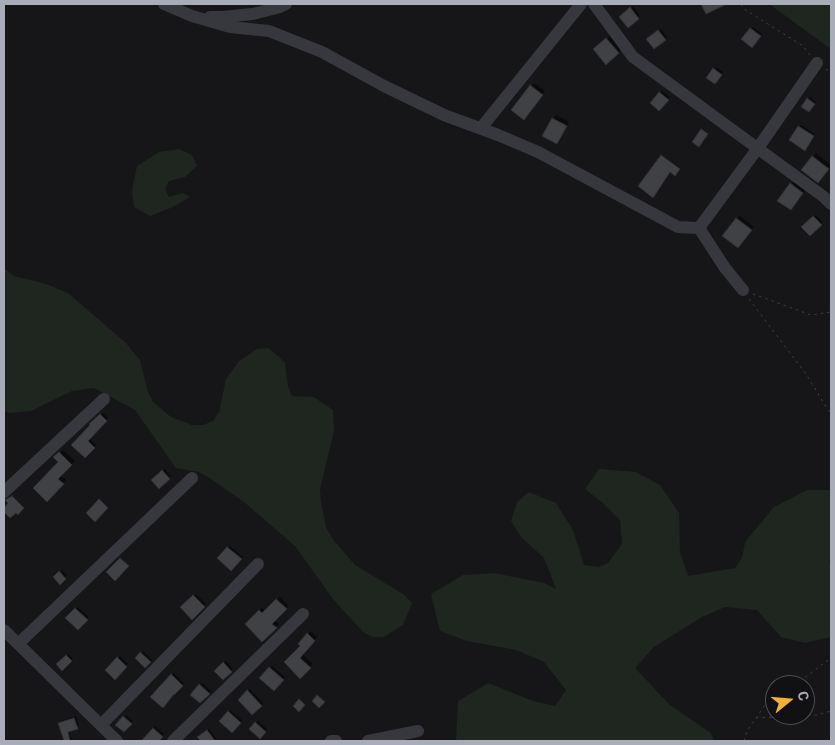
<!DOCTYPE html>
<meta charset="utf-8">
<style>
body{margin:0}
#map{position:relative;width:835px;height:745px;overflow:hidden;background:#161618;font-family:Roboto,sans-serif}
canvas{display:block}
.frame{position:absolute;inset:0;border:5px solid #a8adb8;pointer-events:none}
.north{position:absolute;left:765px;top:675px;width:50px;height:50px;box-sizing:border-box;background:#111113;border:1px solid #4d4f55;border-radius:50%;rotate:73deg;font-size:14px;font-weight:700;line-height:20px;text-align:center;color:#a8adb8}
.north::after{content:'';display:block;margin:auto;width:18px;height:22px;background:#f2b134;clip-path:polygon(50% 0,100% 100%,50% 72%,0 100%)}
</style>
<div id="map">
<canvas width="835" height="745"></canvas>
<div class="frame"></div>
<div class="north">С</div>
</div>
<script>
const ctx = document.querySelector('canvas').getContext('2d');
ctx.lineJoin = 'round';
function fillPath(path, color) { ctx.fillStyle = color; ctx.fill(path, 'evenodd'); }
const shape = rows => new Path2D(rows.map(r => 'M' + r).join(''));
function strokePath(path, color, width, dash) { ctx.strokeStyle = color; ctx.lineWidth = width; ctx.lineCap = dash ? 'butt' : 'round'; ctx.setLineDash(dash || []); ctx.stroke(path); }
fillPath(shape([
 [769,4,831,4,831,49],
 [179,149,192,155,197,166,185,177,169,181,165,189,169,197,183,193,190,197,173,207,150,216,134,207,132,190,137,166,159,152],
 [4,265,5,269,14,276,46,284,68,293,126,343,140,360,148,392,153,402,171,417,192,425,203,425,213,421,219,412,226,379,239,361,257,349,268,348,277,355,285,363,288,386,292,396,314,397,333,410,334,431,320,489,321,502,326,527,332,538,355,565,403,594,412,603,403,625,384,637,373,637,363,632,333,599,295,546,244,502,208,477,199,472,176,468,135,410,94,388,72,391,31,411,9,413,4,411],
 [599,469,636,472,660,485,679,513,680,552,688,576,735,568,742,558,745,542,774,507,807,490,831,490,831,559,829,560,831,569,831,637,805,643,781,637,757,610,725,607,702,617,654,647,635,668,670,705,711,733,714,741,458,741,456,739,458,701,488,683,533,701,555,706,566,690,544,662,516,650,467,641,440,631,431,594,463,575,494,573,544,583,556,589,544,558,521,537,511,521,517,502,529,492,556,503,573,530,584,565,599,567,608,563,622,544,620,520,604,504,585,489]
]), '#1e261f');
fillPath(shape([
 [633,6,640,16,628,26,621,17],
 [753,27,762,34,753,44,743,39],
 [661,29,667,37,665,39,650,37],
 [610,36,621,49,618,53,598,46],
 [716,67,723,72,716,81,714,69],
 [534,83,545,91,527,115,531,86],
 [662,91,670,97,659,109,652,103],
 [810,97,816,102,811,109,808,99],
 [556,115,569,122,560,139,557,143,553,119],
 [801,125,815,134,806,147,791,140],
 [816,153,831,165,821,178,803,170],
 [662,155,680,168,675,174,670,171,640,186],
 [794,181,806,189,791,209,791,184],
 [816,215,823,222,810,234,803,227],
 [740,216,754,227,741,243,737,219],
 [103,413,108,418,89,438,96,445,85,457,73,444,91,425,90,424],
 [63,450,75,461,60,475,66,480,47,500,59,462,55,457],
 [165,469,171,476,159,487,153,480],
 [230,546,243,557,231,569,219,558],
 [62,570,67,576,60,583,54,577],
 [196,594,206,604,192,618,182,608],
 [280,597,289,606,274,620,279,624,262,640,246,624,262,608,266,611],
 [78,607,89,617,78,629,67,618],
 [311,631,317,637,302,654,313,664,300,677,286,662,302,645,300,644],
 [143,651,152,660,145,666,136,658],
 [69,654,73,659,62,669,58,664],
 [120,656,128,664,115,678,107,670],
 [226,661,233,669,223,679,216,671],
 [272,666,285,677,274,689,261,678],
 [174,673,184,683,174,693,152,697],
 [202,683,211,691,200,702,192,695],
 [250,689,263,703,252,713,239,700],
 [230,710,242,720,232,731,221,721],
 [126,715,133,721,124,731,117,724],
 [76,716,79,726,77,728,69,730,72,741,63,741,63,739,64,738,59,723,61,721],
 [258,721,267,729,260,737,250,729],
 [155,726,164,734,158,741,146,741,144,739],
 [209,729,216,738,213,741,202,741,199,737]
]), '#0007');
const building = shape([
 [701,4,727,4,706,14,701,4],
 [630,7,639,19,628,28,619,17,630,7],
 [750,28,761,36,752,48,741,39,750,28],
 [658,30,666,40,654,49,646,39,658,30],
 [606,38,619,53,606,65,593,49,606,38],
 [713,68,722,75,715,84,706,78,713,68],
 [530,85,543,95,524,120,511,110,530,85],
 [659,92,669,100,659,111,650,103,659,92],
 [807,98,815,104,809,112,801,107,807,98],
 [552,118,567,126,557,144,542,136,552,118],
 [798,126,814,136,805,151,789,140,798,126],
 [701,129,708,134,699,147,692,142,701,129],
 [661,155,680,169,675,176,670,172,653,198,638,186,661,155],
 [812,156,829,169,818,183,801,170,812,156],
 [790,183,803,193,791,210,777,201,790,183],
 [813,216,822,225,810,236,801,227,813,216],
 [736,218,752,230,738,248,722,236,736,218],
 [100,414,107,421,88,441,95,448,85,458,71,445,90,425,89,424,100,414],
 [59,452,72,465,58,479,64,484,47,502,33,488,58,462,53,457,59,452],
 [162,470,170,479,159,489,151,480,162,470],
 [12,496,24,508,18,515,16,513,10,518,4,512,4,508,8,503,5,500,12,496],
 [99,499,108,508,95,522,86,513,99,499],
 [227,547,242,559,231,571,217,558,227,547],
 [120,558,129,566,115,581,106,572,120,558],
 [59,571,66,579,60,585,53,577,59,571],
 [193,595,205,607,192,620,180,607,193,595],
 [276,599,287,609,272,624,277,628,262,642,245,624,259,610,262,613,276,599],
 [75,608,88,620,78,630,65,618,75,608],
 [307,633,315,641,300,658,311,668,300,679,284,662,300,646,298,644,307,633],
 [140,652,151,662,145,668,135,658,140,652],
 [66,655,72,661,62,671,56,664,66,655],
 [117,657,127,667,115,680,105,670,117,657],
 [223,662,232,672,223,680,214,671,223,662],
 [269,667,284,680,274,691,259,678,269,667],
 [171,674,183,686,174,695,174,694,163,708,150,697,171,674],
 [199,684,210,694,200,703,190,695,199,684],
 [247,690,262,706,252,715,238,700,247,690],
 [317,695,325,702,319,708,312,701,317,695],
 [299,699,305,705,299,712,293,706,299,699],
 [228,711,241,723,232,733,219,721,228,711],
 [123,716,132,724,124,732,115,725,123,716],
 [74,718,78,729,68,732,70,741,64,741,58,723,74,718],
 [255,722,266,732,260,739,249,729,255,722],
 [153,728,163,737,159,741,141,741,153,728],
 [207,730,215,741,201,741,197,737,207,730]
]);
fillPath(building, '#404145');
strokePath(building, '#303034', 1);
strokePath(shape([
 [741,4,744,9,803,46,810,55],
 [826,69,831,73],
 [753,294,811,315,831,312],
 [749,299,806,374,828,410,831,413],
 [795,685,831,658],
 [756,718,817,715,831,711],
 [744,741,747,731,767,702,775,698]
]), '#3d3f44', 1, [2.5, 4]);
strokePath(shape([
 [164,4,192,16,230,27,269,31,322,52,384,86,444,115,498,135,538,152,678,227,699,228,725,268,743,290],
 [594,4,633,57,824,197,831,204],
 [210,17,222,17,253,14,280,7,286,4],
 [481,128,581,4],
 [699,228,758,148,817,63],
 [4,492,104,399],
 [4,630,117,741],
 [18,644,192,478],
 [101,725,258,564],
 [173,741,303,614],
 [331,741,336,741],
 [368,741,418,731]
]), '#37383d', 12);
</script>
